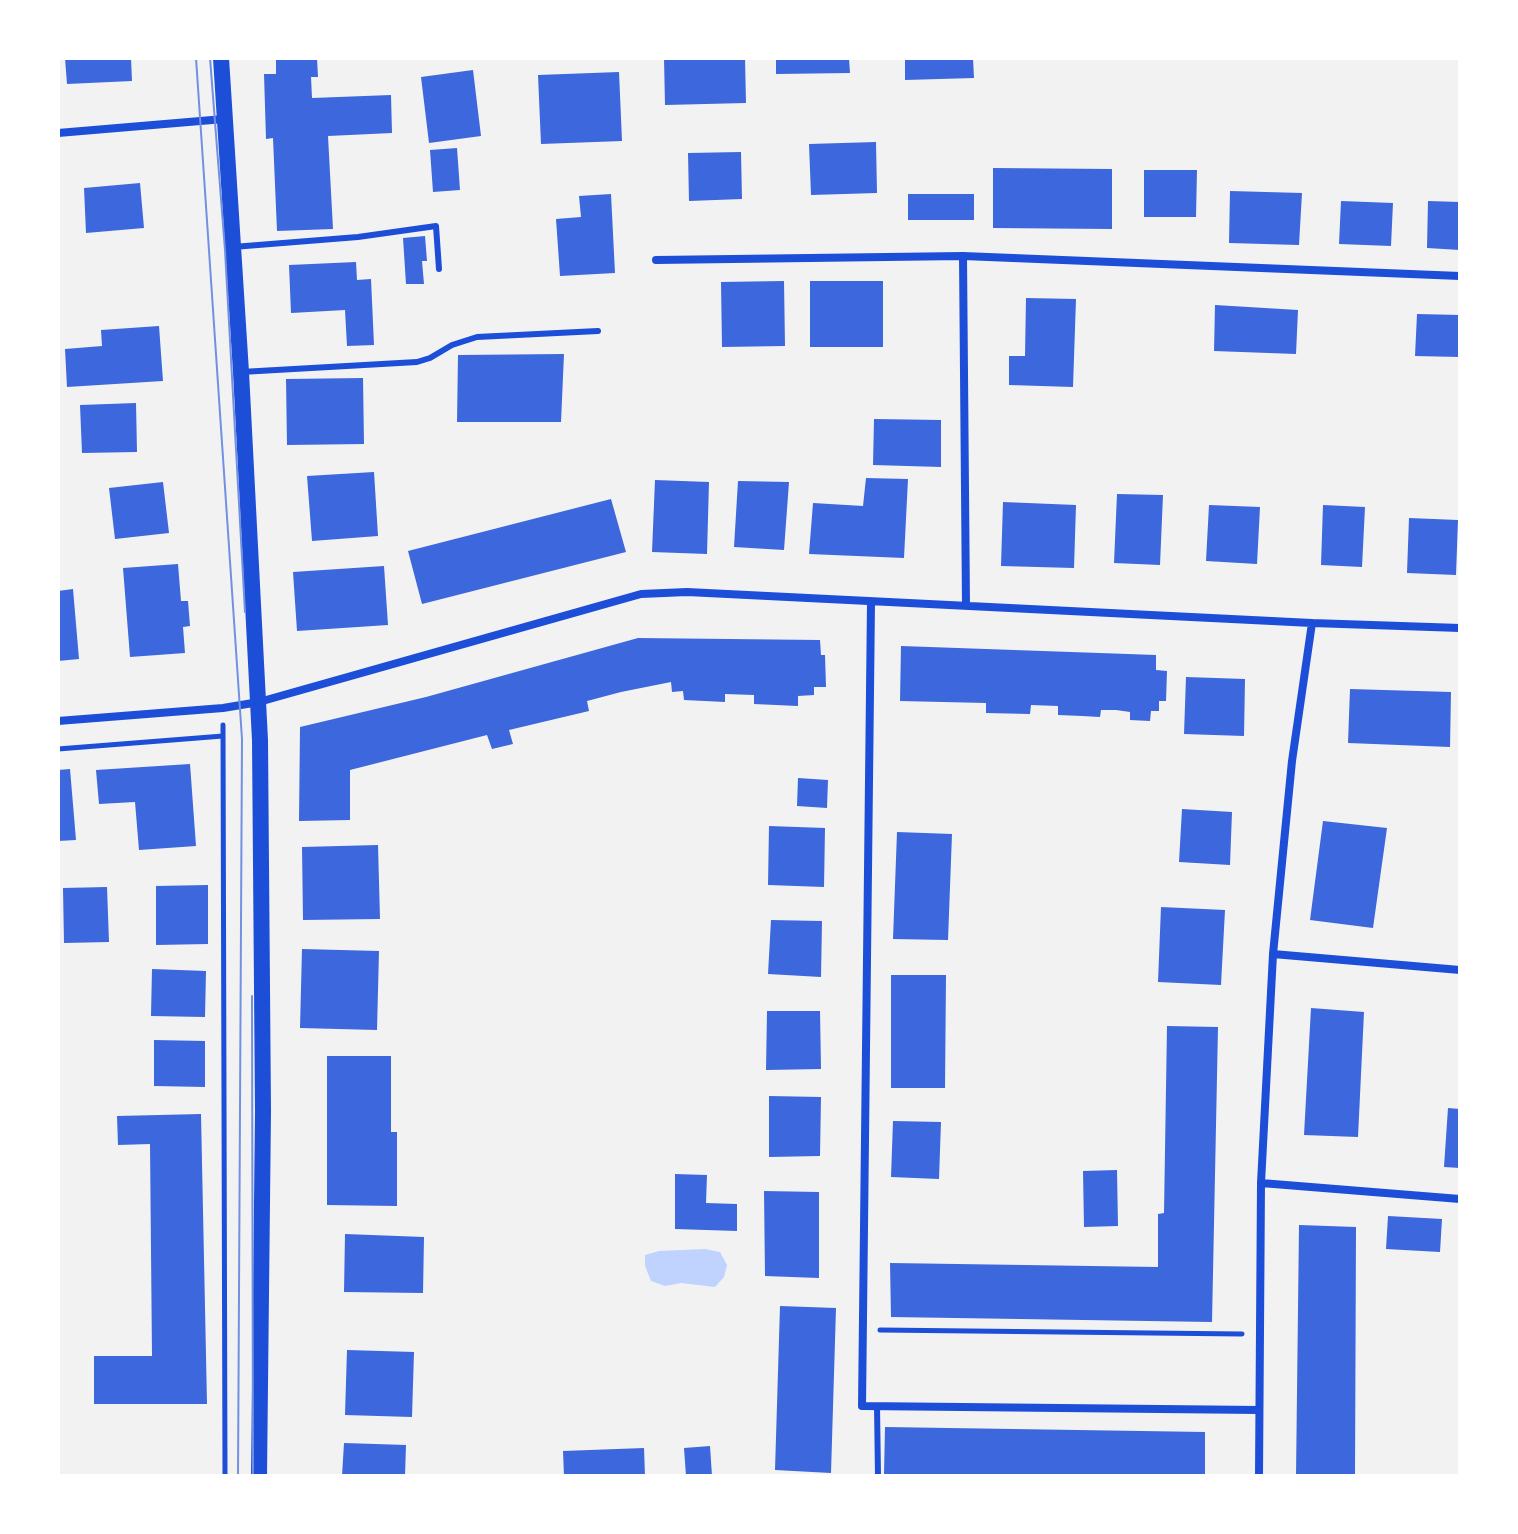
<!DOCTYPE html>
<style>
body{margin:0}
#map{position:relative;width:1518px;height:1534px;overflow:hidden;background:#f2f2f2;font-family:Overpass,sans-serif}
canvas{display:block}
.frame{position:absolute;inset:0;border:60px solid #fff;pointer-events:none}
</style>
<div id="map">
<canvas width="1518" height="1534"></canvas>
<div class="frame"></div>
</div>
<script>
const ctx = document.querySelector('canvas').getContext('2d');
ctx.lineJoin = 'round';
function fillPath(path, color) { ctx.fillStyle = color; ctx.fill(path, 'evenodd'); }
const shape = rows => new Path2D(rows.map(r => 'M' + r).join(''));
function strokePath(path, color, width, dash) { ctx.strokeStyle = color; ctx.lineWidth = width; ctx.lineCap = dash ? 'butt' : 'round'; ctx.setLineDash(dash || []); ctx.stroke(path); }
fillPath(shape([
 [705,1249,720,1252,727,1265,724,1277,715,1287,681,1283,665,1286,651,1281,645,1266,645,1255,659,1251]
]), '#bfd3fe');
fillPath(shape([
 [65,58,131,58,132,81,67,84],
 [276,58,317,58,318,77,311,77,312,98,391,95,392,133,328,136,333,229,277,231,273,138,266,139,264,74,276,74],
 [664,58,745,58,746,103,665,105],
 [776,58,849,58,850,73,776,74],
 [905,58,973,58,974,78,905,80],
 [473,70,481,136,429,143,421,77],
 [619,72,622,141,541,144,538,75],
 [876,142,877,193,811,195,809,144],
 [457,148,460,190,433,192,430,150],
 [741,152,742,199,689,201,688,153],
 [993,168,1112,169,1112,229,993,228],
 [1144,170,1197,170,1196,217,1144,217],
 [140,183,144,228,86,233,84,188],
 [1230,191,1302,193,1299,245,1229,243],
 [611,194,615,273,560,276,556,219,581,217,579,196],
 [908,194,974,194,974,220,908,220],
 [1341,201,1393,203,1391,246,1339,244],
 [1428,201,1460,202,1460,250,1427,248],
 [425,236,427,261,422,261,424,284,406,284,403,238],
 [356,262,357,280,371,279,374,345,347,346,345,310,291,313,289,265],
 [784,281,785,346,722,347,721,282],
 [810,281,883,281,883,347,810,347],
 [1026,298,1076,299,1073,387,1009,385,1009,356,1025,356],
 [1215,305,1298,310,1296,354,1214,351],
 [1417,314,1460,315,1460,357,1415,356],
 [159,326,163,381,67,387,65,349,102,346,101,330],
 [564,354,561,422,457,422,458,355],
 [363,378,364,444,287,445,286,379],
 [136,403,137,452,82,453,80,405],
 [874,419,941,420,941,467,873,465],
 [374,472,378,536,312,541,307,476],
 [866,478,908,479,904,558,809,554,813,503,863,506],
 [655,480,709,482,707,554,652,552],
 [738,481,789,482,784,550,734,547],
 [163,482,169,533,115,539,109,488],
 [1117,494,1163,495,1160,565,1114,563],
 [611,499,626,552,422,604,408,551],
 [1003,502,1076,505,1074,568,1001,566],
 [1209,505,1260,507,1257,564,1206,561],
 [1323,505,1365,507,1362,567,1321,565],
 [1409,518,1458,520,1456,575,1407,573],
 [178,564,181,601,188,601,190,626,183,627,185,653,130,657,123,568],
 [384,566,388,625,297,631,293,572],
 [73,589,79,659,58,661,58,591],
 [638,638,820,640,821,655,825,655,826,687,814,687,814,695,798,696,798,706,754,704,754,695,725,694,725,702,684,700,683,691,672,692,671,682,621,692,587,701,589,711,509,730,513,744,492,749,487,735,350,770,350,820,299,821,300,727,426,697],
 [901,646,1156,655,1156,670,1167,671,1166,701,1159,701,1159,711,1151,711,1150,721,1130,720,1130,712,1116,710,1101,710,1100,717,1082,716,1058,715,1058,706,1031,705,1030,714,986,713,986,703,900,701],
 [1186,677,1245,679,1244,736,1184,734],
 [1350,689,1451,692,1450,747,1348,743],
 [190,764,196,846,139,850,135,802,99,804,96,770],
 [70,769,76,840,58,841,58,770],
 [798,778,828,780,827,808,797,806],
 [1182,809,1232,812,1230,865,1179,862],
 [1323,821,1387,828,1373,928,1310,920],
 [769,826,825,828,824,887,768,885],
 [897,832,952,834,948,940,893,939],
 [378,845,380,919,303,920,302,847],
 [208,885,208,944,156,945,156,886],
 [107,887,109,942,64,943,63,888],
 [1161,907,1225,910,1221,985,1158,982],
 [771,920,822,921,821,977,768,974],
 [302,949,379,951,377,1030,300,1028],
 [152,969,206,971,205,1017,151,1016],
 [891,975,946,975,945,1088,891,1088],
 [1311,1008,1364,1012,1358,1137,1304,1135],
 [767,1011,820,1011,821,1069,766,1070],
 [1167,1026,1218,1027,1212,1322,891,1317,890,1263,1158,1267,1158,1214,1164,1213],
 [154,1040,205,1041,205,1087,154,1086],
 [327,1056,391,1056,391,1132,397,1132,397,1206,327,1205],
 [769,1096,821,1097,820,1156,769,1157],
 [1448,1108,1460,1109,1460,1168,1444,1167],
 [201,1114,207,1404,94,1404,94,1356,152,1356,150,1144,118,1145,117,1116],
 [893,1121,941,1122,939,1179,891,1177],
 [1117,1170,1118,1226,1084,1227,1083,1171],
 [675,1174,707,1175,706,1203,737,1204,737,1231,675,1229],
 [764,1191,819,1192,819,1278,765,1276],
 [1388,1216,1442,1219,1440,1252,1386,1249],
 [1299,1225,1356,1227,1355,1476,1296,1476],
 [345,1234,424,1237,423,1293,344,1292],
 [780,1306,836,1308,831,1473,775,1470],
 [347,1350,414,1352,412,1417,345,1415],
 [885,1427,1205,1432,1205,1476,884,1474],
 [344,1443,406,1445,405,1476,342,1476],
 [710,1446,712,1476,686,1476,684,1448],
 [644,1448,645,1476,564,1476,563,1451]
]), '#3d67dc');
strokePath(shape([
 [223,725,225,1476],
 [58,749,223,736],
 [880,1330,1242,1334]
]), '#1d4ed8', 5);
strokePath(shape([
 [233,247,358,237,436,226,439,269],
 [241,372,417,362,430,358,452,345,477,337,598,331],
 [877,1406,878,1476]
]), '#1d4ed8', 6);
strokePath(shape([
 [58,133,224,119],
 [963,256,966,606],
 [656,260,963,256,1460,276],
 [871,602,862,1406,1259,1410],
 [58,721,223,708,259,702,641,594,687,592,1312,623,1460,628],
 [1273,954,1460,970],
 [1261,1183,1460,1199],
 [1259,1476,1261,1183,1273,954,1292,761,1312,623]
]), '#1d4ed8', 8);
strokePath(shape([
 [221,58,241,372,260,740,263,1111,259,1476]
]), '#1d4ed8', 16);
strokePath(shape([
 [196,58,242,739,238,1476],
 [210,58,225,250,245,612],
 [252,996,253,1476]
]), '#7290e2', 2);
</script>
